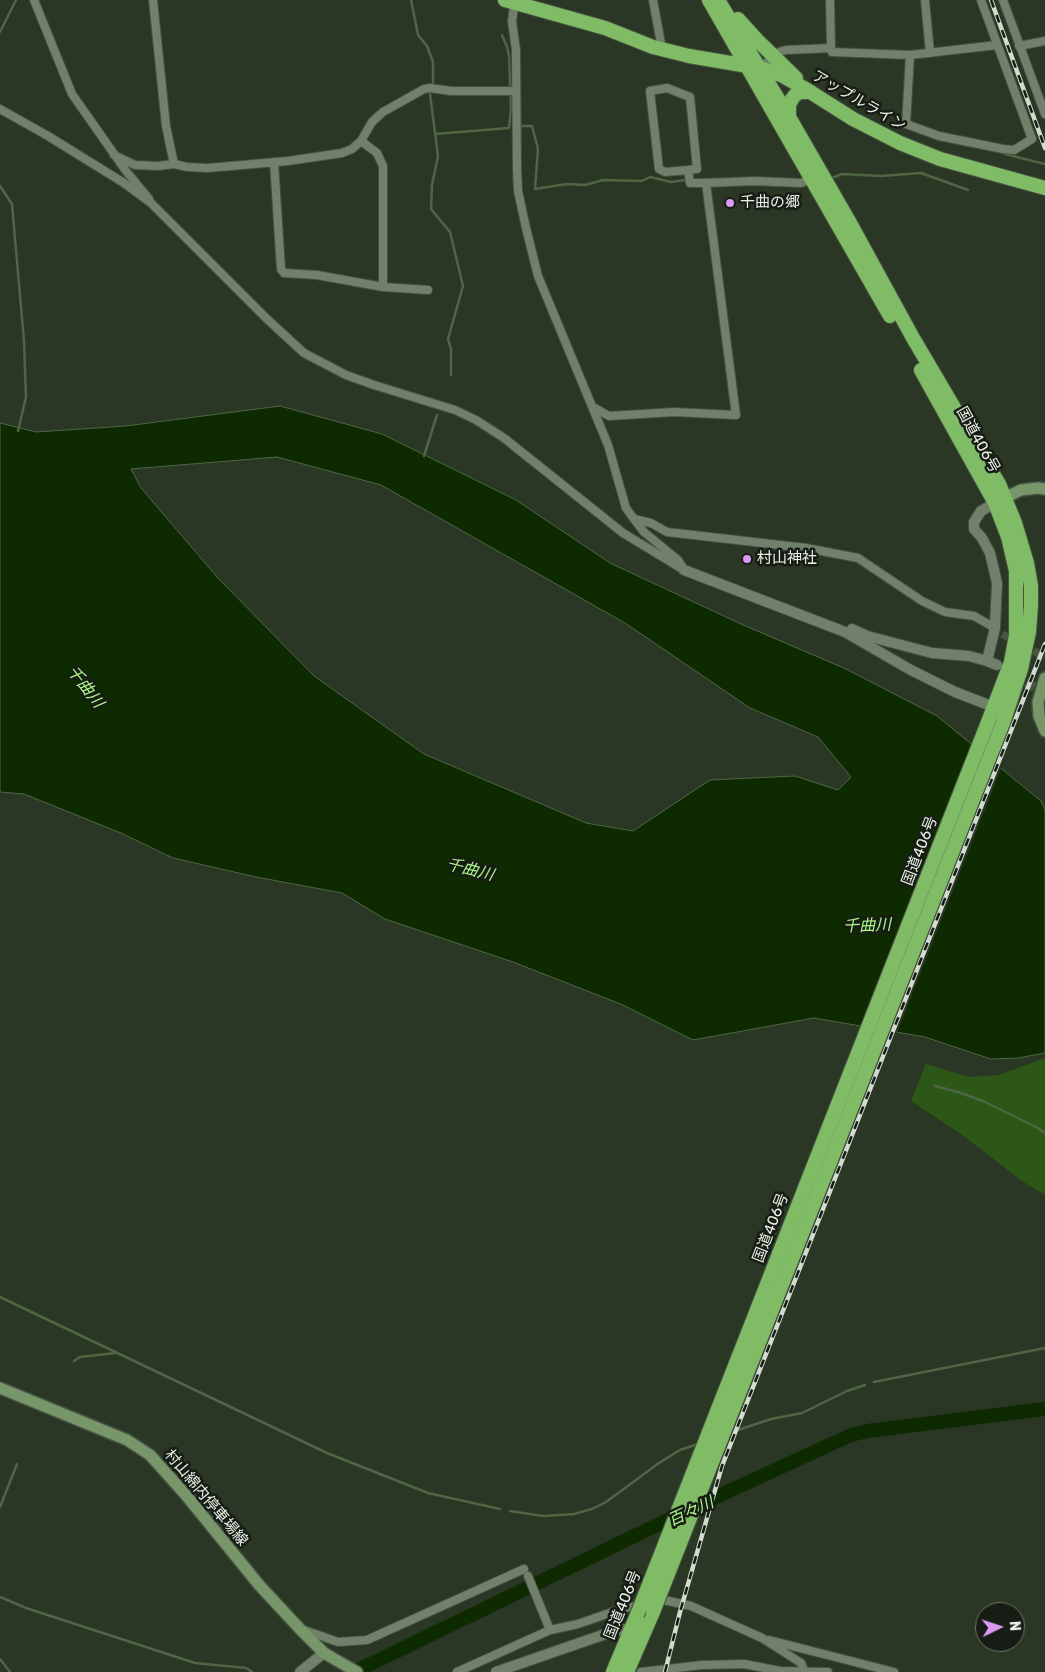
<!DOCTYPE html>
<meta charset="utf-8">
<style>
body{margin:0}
#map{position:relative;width:1045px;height:1672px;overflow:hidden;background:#2b3725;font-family:Rubik,sans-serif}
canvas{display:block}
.north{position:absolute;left:975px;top:1602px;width:50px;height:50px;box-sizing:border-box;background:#171d15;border:1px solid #6b7269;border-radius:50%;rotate:86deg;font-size:14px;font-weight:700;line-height:20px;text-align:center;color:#e9f2e6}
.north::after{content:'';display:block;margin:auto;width:18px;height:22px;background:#dc99f4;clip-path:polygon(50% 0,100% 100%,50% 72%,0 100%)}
</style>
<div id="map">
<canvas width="1045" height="1672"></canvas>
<div class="north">N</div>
</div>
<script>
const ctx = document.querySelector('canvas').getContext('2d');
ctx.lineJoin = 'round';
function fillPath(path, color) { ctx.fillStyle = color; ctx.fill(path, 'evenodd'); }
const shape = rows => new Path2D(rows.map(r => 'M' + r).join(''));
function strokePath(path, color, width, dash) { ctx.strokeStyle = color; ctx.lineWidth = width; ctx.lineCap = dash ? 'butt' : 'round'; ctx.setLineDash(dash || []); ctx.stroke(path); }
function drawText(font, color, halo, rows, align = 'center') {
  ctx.font = font + ' Rubik,"Noto Sans JP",sans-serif'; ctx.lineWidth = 5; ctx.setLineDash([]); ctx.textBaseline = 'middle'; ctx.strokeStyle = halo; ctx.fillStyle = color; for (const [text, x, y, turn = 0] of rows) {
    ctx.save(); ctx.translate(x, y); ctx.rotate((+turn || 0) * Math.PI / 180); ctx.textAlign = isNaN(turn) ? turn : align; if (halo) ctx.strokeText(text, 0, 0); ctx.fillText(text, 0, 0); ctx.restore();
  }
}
fillPath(shape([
 [1045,1058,1045,1195,1022,1181,965,1137,911,1101,926,1064,969,1077,999,1075]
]), '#2d5716');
const water = shape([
 [280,406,382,434,516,500,610,563,741,624,846,669,937,716,1041,801,1045,810,1045,1053,1018,1058,991,1059,925,1037,814,1018,693,1040,623,1005,513,962,385,919,342,893,256,877,173,858,121,833,24,794,0,792,0,423,36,432,126,426,280,406],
 [277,457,381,485,625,623,750,708,818,737,851,777,838,790,795,776,710,780,633,831,586,823,424,754,314,676,217,577,141,488,131,469,277,457]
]);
fillPath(water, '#0d2a00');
strokePath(water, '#4f6645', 1);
fillPath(shape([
 [972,741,1002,766,896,1035,859,1028]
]), '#2b3725');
strokePath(shape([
 [411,0,418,35,427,46,433,62,433,83,430,94,438,156,432,185,431,209,450,232,463,286,448,339,451,349,451,375],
 [0,32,16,0],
 [520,126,532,126,538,149,535,189,567,184,585,185,603,180,642,181,650,177,671,182,685,180],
 [435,134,509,128,511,107,509,56,507,47,502,35],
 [1005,154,1045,164],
 [832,178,842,174,881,176,921,173,968,190],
 [700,179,718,179],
 [0,186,12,204,24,341,26,397,18,431],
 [424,456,437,415],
 [935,1086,958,1092,983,1101,1038,1128,1045,1133],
 [0,1297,327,1453,428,1493,500,1509],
 [74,1361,80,1357,116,1353],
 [874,1382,1045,1348],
 [729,1433,771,1419,802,1413,847,1391,865,1385],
 [0,1507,17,1464],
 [510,1511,543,1516,574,1514,592,1509,606,1502,659,1463,680,1450,698,1444],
 [0,1597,26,1608,195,1663,246,1668,252,1672],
 [0,1659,10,1672]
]), '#4f6645', 2.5);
strokePath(shape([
 [354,1672,688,1510,851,1435,867,1431,1045,1409]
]), '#0d2a00', 14);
strokePath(shape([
 [1002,634,1045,657]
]), '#485342', 8, [8, 4]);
strokePath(shape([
 [1013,675,1045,693]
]), '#485342', 10, [10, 5]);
const minor = shape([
 [34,0,72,94,126,171,149,199],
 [153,0,166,126,174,164],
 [515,0,512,21,516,50,517,169,518,191,526,228,538,276,608,445,626,508,634,519],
 [653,0,662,49],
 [925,0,930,53],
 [981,0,1032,139,1014,150,1003,149,939,136,906,124,910,55,997,45],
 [1003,0,1045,114],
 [1019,46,1045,41],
 [831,48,832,52,910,55],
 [760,68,779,52,786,50,831,48,830,0],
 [0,109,48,136,124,183,151,203,267,319,304,353,346,375,374,385,455,410,476,420,504,438,623,533,684,570],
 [361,141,377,153,383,166,383,287],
 [114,155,135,165,158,166,174,164,187,167,208,168,288,161,342,153,352,149,361,141,372,122,383,112,424,89,430,88,451,91,516,91],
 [274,162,281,269,284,273,317,275,383,287,428,290],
 [688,170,697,169,690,97,667,88,650,91,659,169,665,172,688,170,690,183,706,183],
 [593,407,609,416,674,412,736,415,706,183,754,181,801,183,813,178],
 [683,568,678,560,644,532,634,519,651,523,667,532,806,548,858,558,922,601,945,612,974,616,995,628],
 [528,1576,550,1630],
 [656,1602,664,1600,691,1606,762,1638,801,1663,805,1672],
 [304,1630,338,1642,367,1640,524,1569],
 [769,1640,894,1672],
 [457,1672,550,1630,578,1624,624,1608,642,1605],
 [641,1672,702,1665,744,1664,780,1671,828,1672]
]);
const tertiary = shape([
 [684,570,845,632,909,669,955,692,994,707],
 [852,629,867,636,932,653,969,656,987,661,997,665],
 [987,661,995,628,997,583,990,553,982,538,974,529,974,522,981,511,995,503],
 [300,1672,324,1653],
 [496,1672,617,1630,632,1629]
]);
const secondary = shape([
 [998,501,1021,490,1038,488,1045,489],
 [1045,678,1038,702,1039,716,1045,731],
 [0,1388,127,1440,150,1455,185,1494,260,1586,300,1629,324,1653,357,1672]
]);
const trunk = shape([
 [505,0,605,28,653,47,689,56,760,68,781,75,804,88,853,119,900,143,940,159,1045,188],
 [709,0,890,316],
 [718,0,789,117,850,223,913,338,999,484,1015,523,1027,563,1031,586,1031,605,1029,632,1021,669,1003,723],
 [738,19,757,40,796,78],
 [789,117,789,105,792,99,796,94,801,92,811,92],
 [921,370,995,503,1008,537,1016,571,1016,635,1011,662,990,717],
 [613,1672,637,1615],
 [627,1672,653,1612]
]);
strokePath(minor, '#465242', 10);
strokePath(tertiary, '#465242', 12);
strokePath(secondary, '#465242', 14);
strokePath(trunk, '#465242', 16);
strokePath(minor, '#71806b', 8);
strokePath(tertiary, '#71806b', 10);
strokePath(secondary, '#779669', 11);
strokePath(trunk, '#80bc66', 14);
const rail = shape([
 [991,0,1045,148],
 [665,1672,680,1612,722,1466,1045,644]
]);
strokePath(rail, '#d2dbce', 4.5);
strokePath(rail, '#171d15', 2.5, [8]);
const trunkBridge = shape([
 [653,1612,1003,723],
 [637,1615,990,717]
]);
strokePath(trunkBridge, '#465242', 16, []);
strokePath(trunkBridge, '#80bc66', 14);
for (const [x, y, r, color] of [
 [730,203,5,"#dc99f4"],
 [747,559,5,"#dc99f4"]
]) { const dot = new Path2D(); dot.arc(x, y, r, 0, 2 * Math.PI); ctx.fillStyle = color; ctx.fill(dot); strokePath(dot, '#171d15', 2); }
drawText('15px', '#e9f2e6', '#171d15', [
 ["アップルライン",859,101,30],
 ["国道406号",978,440,61],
 ["国道406号",920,851,-69],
 ["国道406号",771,1228,-69],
 ["村山綿内停車場線",206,1498,50],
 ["国道406号",623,1605,-68]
]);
drawText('15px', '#e9f2e6', '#171d15', [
 ["千曲の郷",740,203],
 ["村山神社",757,559]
], 'left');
drawText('italic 16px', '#acf88b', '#171d15', [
 ["千曲川",85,687,52],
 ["千曲川",470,870,14],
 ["千曲川",867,926,-2],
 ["百々川",691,1512,-25]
]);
</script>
